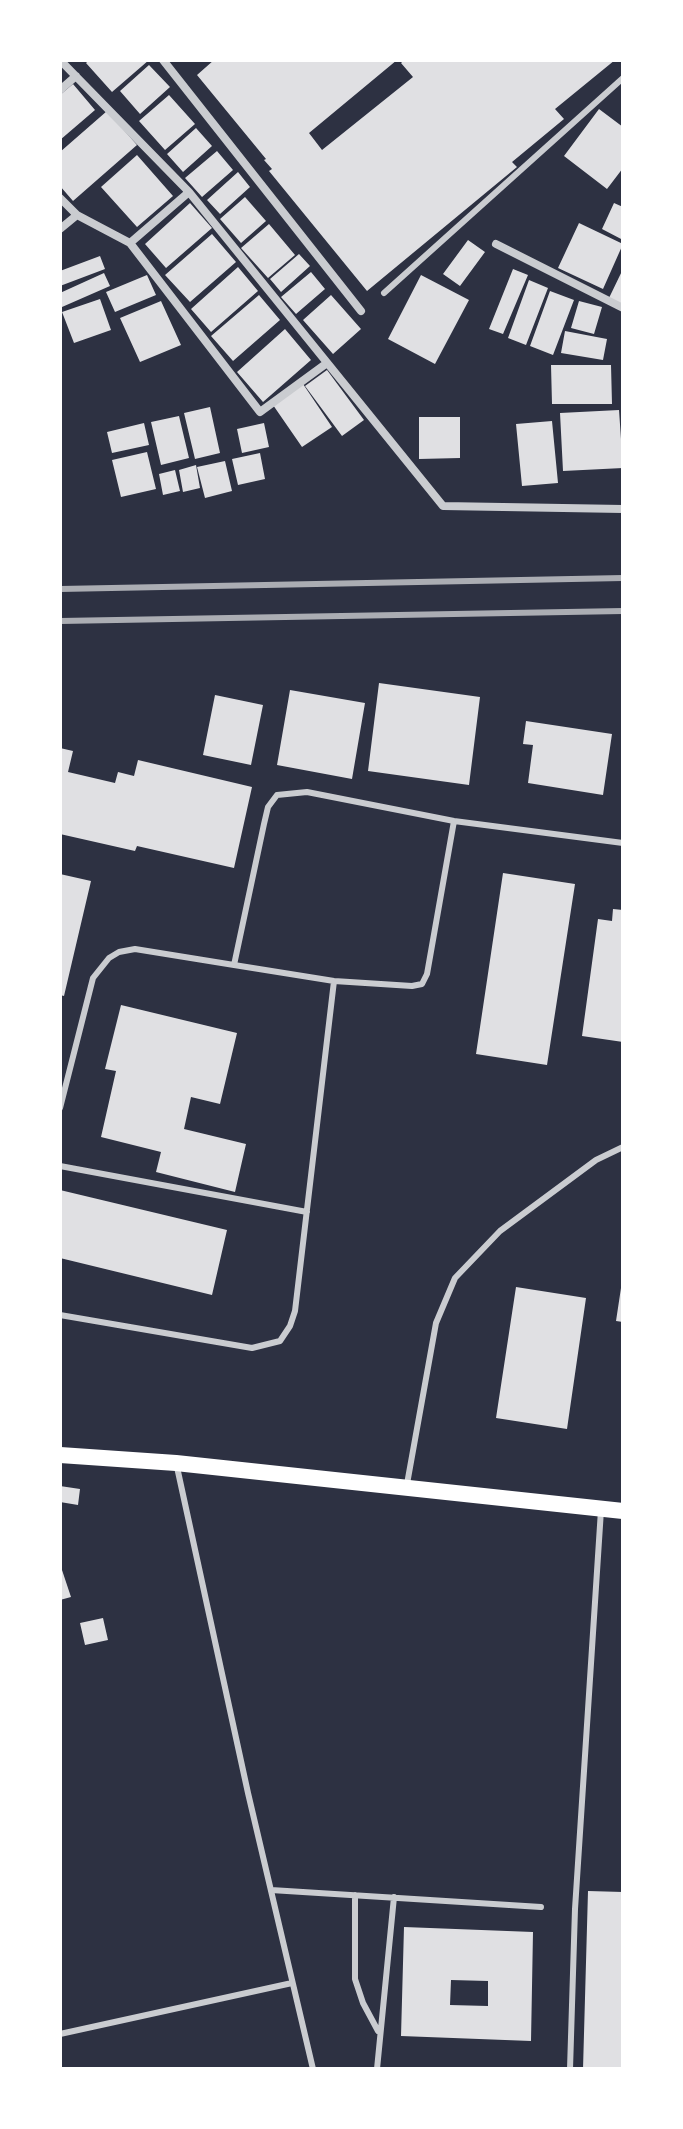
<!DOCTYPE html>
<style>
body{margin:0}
#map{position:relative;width:683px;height:2129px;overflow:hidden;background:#2d3142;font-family:Merriweather,serif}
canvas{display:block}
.frame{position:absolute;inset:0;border:62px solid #fff;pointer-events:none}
</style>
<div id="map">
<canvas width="683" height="2129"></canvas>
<div class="frame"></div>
</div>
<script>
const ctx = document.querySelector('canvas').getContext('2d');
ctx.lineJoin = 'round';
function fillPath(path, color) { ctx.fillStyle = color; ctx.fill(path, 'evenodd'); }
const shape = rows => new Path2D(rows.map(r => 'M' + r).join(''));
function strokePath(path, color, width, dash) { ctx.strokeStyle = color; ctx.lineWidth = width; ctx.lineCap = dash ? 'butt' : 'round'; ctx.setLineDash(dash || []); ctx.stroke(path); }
fillPath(shape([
 [89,60,149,60,112,92,86,63],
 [214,60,397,60,309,133,322,150,413,77,401,63,404,60,615,60,555,109,564,119,512,162,517,167,367,291,269,171,272,169,264,160,266,159,197,75],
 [149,65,170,87,140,114,120,91],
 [73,84,95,110,60,140,60,95],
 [169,95,195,124,165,150,139,121],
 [599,109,623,127,623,168,607,189,564,156],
 [107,111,137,145,73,201,60,186,60,152],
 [196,128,212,146,183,172,167,154],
 [217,151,233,170,202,197,185,178],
 [137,155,173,196,137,227,101,187],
 [238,172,250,187,220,214,207,200],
 [245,197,266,221,241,243,220,219],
 [190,203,212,228,166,268,145,244],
 [614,203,623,207,623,240,602,229],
 [579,223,623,244,603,289,558,268],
 [269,224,295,255,268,278,241,248],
 [212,234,236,262,190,302,165,275],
 [468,240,485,252,460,286,443,274],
 [299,254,310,266,281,292,270,279],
 [100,256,105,269,60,286,60,271],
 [238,267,258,291,211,332,191,309],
 [513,269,528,275,503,334,489,329],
 [623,269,623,305,609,298],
 [311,272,325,289,296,314,281,297],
 [104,273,110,286,62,307,60,293],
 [147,275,156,295,115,312,106,292],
 [421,275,469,300,435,364,388,339],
 [529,280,548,288,526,345,508,338],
 [550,291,574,300,553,355,530,346],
 [259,295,280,320,233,361,211,336],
 [331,295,361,329,333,354,303,320],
 [100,299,111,330,74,343,62,312],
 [161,301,181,345,140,362,120,318],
 [579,301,602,307,594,334,571,328],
 [285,329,311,360,263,402,237,372],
 [565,331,607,339,603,360,561,353],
 [551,365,611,365,612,404,552,404],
 [327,370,364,420,342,436,305,386],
 [303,384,332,427,302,447,273,405],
 [210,407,220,453,195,459,184,413],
 [619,410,623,468,563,471,560,413],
 [179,416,189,458,161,465,151,422],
 [419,417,460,417,460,458,419,459],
 [552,421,558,483,522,486,516,424],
 [144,423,149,445,112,453,107,432],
 [264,423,269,447,242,453,237,429],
 [147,452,156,489,121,497,112,460],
 [260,453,265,479,238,485,232,459],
 [225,461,232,491,205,498,197,467],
 [196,465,200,488,183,492,179,470],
 [175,470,180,491,163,495,159,474],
 [379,683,480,697,469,785,368,771],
 [290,690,365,703,352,779,277,765],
 [215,695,263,705,251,765,203,755],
 [526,721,612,734,603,795,528,783,533,745,523,744],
 [60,748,73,751,68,772,115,783,118,772,134,776,138,760,252,787,234,868,137,846,135,851,60,834],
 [503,873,575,884,547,1065,476,1054],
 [60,874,91,881,64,996,60,995],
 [613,909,623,910,623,1042,582,1036,598,919,612,921],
 [121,1005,237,1033,220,1104,191,1097,184,1129,246,1144,235,1192,156,1172,161,1152,101,1137,116,1071,105,1069],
 [60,1190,227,1230,212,1295,60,1258],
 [516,1287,586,1298,567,1429,496,1418],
 [621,1288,623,1288,623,1322,616,1321],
 [60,1486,80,1489,78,1505,60,1502],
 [60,1564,71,1597,60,1600],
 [103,1618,108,1640,85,1645,80,1623],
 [588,1891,623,1892,623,2069,583,2069],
 [404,1927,533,1932,531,2041,401,2036],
 [451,1980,488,1981,488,2006,450,2005]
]), '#e0e0e3');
strokePath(shape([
 [384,293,623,78],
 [234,965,334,981,412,986,422,984,427,974,454,821],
 [60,1108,93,978,109,958,119,952,135,949,234,965,264,824,268,807,277,795,307,792,454,821,623,843],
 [60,1166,307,1212],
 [60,1315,252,1348,280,1341,290,1326,295,1311,334,981],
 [177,1467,248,1793,313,2069],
 [407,1484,436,1323,455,1278,500,1231,596,1160,623,1147],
 [271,1890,541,1907],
 [355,1895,355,1979,363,2003,378,2031],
 [60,2034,292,1983],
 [377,2069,394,1897],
 [570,2069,575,1909,601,1510]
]), '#caccd0', 6);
strokePath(shape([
 [60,60,189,192,443,506,623,509],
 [163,60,361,311],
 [60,90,76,76],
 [60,198,77,215,130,243,260,412,327,363],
 [60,229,77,215],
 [130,243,189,192],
 [496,244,623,308]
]), '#caccd0', 8);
strokePath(shape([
 [60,1455,176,1463,623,1511]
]), '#fff', 16);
strokePath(shape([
 [60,589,623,578],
 [60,621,623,611]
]), '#abadb3', 6);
</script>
